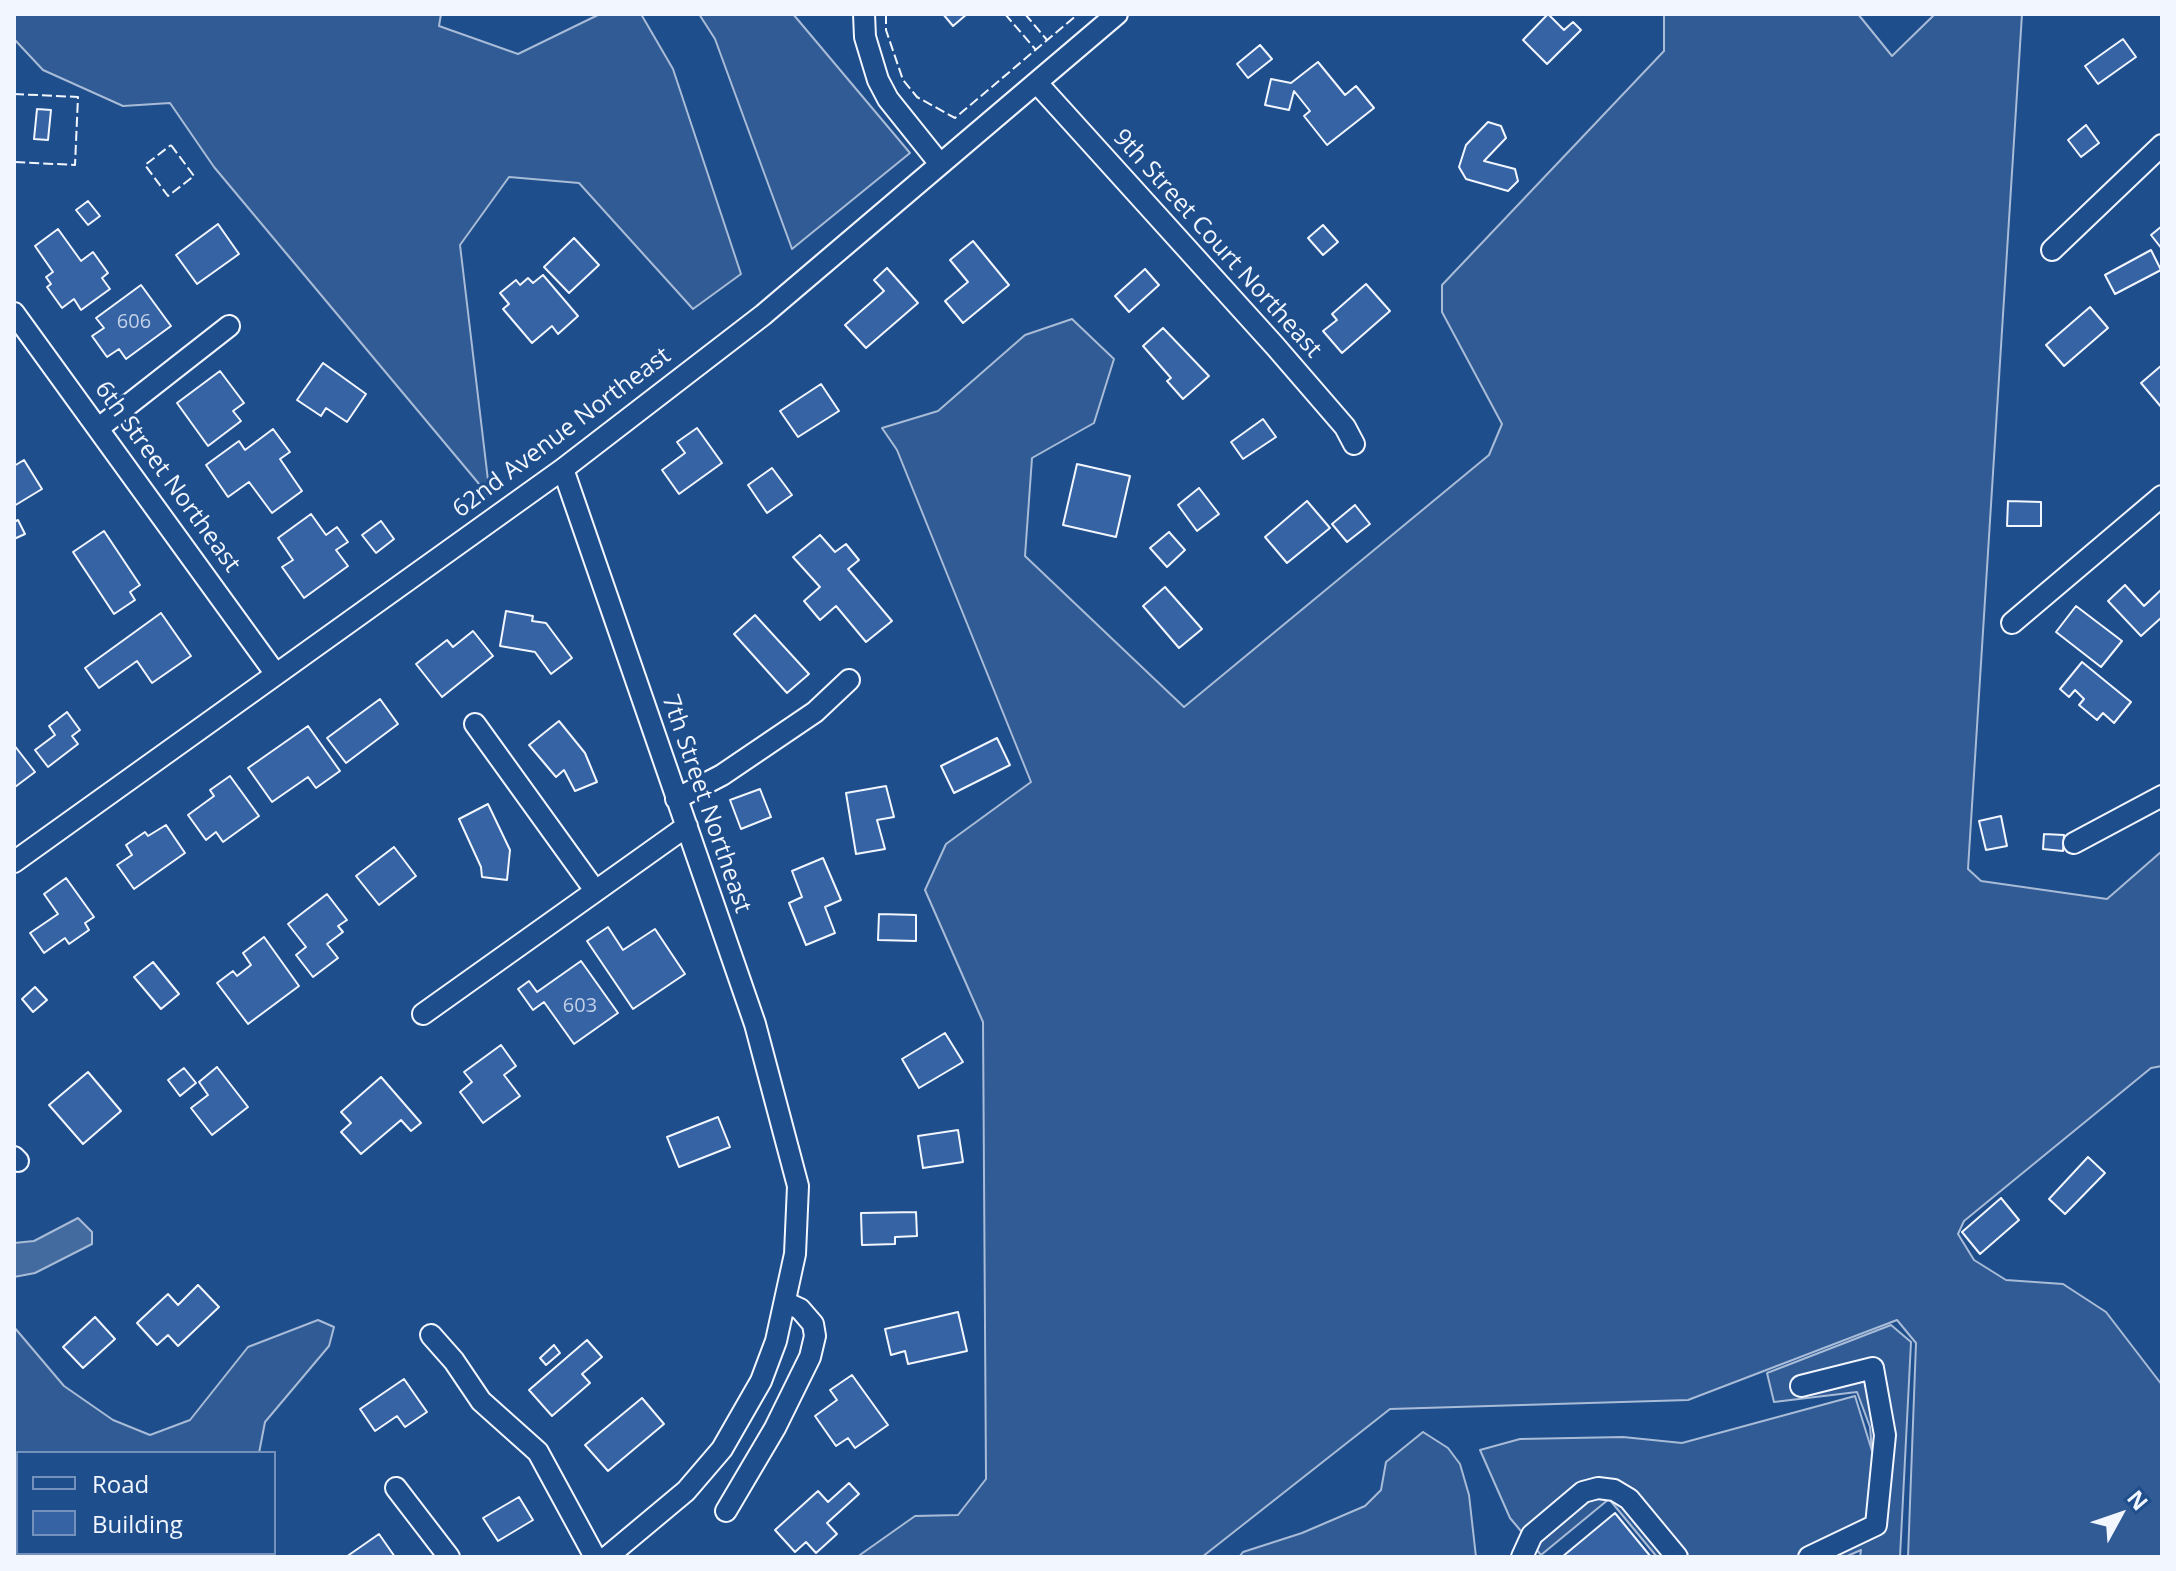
<!DOCTYPE html>
<style>
body{margin:0}
#map{position:relative;width:2176px;height:1571px;overflow:hidden;background:#1f4e8c;font-family:"Open Sans",sans-serif}
canvas{display:block}
.frame{position:absolute;inset:0;border:16px solid #f2f6ff;pointer-events:none}
.legend{position:absolute;left:16px;top:1451px;width:260px;height:104px;box-sizing:border-box;background:#1f4e8c;border:2px solid #7391ba;margin:0;padding:10px 14px;list-style:none;font-size:24px;color:#f2f6ff}
.legend li{display:flex;align-items:center;gap:16px;height:40px}
.legend b{width:40px;border:2px solid #7391ba}
.north{position:absolute;left:2080px;top:1475px;width:80px;height:80px;-webkit-text-stroke:6px #1f4e8c;paint-order:stroke;rotate:50deg;font-size:22px;font-weight:700;line-height:32px;text-align:center;color:#f2f6ff}
.north::after{content:'';display:block;margin:auto;width:28px;height:36px;background:#f2f6ff;clip-path:polygon(50% 0,100% 100%,50% 72%,0 100%)}
</style>
<div id="map">
<canvas width="2176" height="1571"></canvas>
<div class="frame"></div>
<ul class="legend">
<li><b style="height:10px;background:#1f4e8c"></b>Road</li>
<li><b style="height:22px;background:#3563a3"></b>Building</li>
</ul>
<div class="north">N</div>
</div>
<script>
const ctx = document.querySelector('canvas').getContext('2d');
ctx.lineJoin = 'round';
function fillPath(path, color) { ctx.fillStyle = color; ctx.fill(path, 'evenodd'); }
const shape = rows => new Path2D(rows.map(r => 'M' + r).join(''));
function strokePath(path, color, width, dash) { ctx.strokeStyle = color; ctx.lineWidth = width; ctx.lineCap = dash ? 'butt' : 'round'; ctx.setLineDash(dash || []); ctx.stroke(path); }
function drawText(font, color, halo, rows, align = 'center') {
  ctx.font = font + ' "Open Sans",sans-serif'; ctx.lineWidth = 6; ctx.setLineDash([]); ctx.textBaseline = 'middle'; ctx.strokeStyle = halo; ctx.fillStyle = color; for (const [text, x, y, turn = 0] of rows) {
    ctx.save(); ctx.translate(x, y); ctx.rotate((+turn || 0) * Math.PI / 180); ctx.textAlign = isNaN(turn) ? turn : align; if (halo) ctx.strokeText(text, 0, 0); ctx.fillText(text, 0, 0); ctx.restore();
  }
}
const built = shape([
 [14,14,441,14,439,26,518,54,600,14,641,14,673,69,741,274,693,309,579,183,509,177,460,245,490,497,214,167,170,103,123,106,43,70,14,39,14,14],
 [699,14,793,14,910,153,792,249,715,39,699,14],
 [1664,14,1858,14,1892,56,1935,14,2022,14,1968,869,1981,881,2107,899,2162,851,2162,1066,2151,1068,1964,1221,1958,1234,1974,1260,2006,1280,2063,1284,2106,1312,2162,1385,2162,1557,1908,1557,1916,1343,1897,1320,1688,1400,1390,1409,1202,1557,857,1557,915,1516,958,1515,986,1479,983,1022,925,890,946,844,1031,782,897,450,882,428,938,411,1025,335,1072,319,1114,359,1094,423,1032,458,1025,556,1184,707,1489,455,1502,424,1442,312,1442,285,1664,51,1664,14],
 [318,1320,334,1327,329,1346,265,1422,259,1453,18,1453,18,1553,238,1553,236,1557,14,1557,14,1327,64,1386,113,1420,150,1435,190,1420,248,1347,318,1320],
 [1891,1325,1911,1342,1900,1557,1860,1557,1861,1550,1845,1557,1657,1557,1609,1499,1541,1555,1510,1518,1480,1450,1520,1439,1623,1437,1682,1443,1855,1396,1872,1451,1870,1427,1857,1392,1774,1402,1767,1373,1891,1325],
 [1423,1432,1448,1448,1460,1464,1469,1495,1476,1557,1239,1557,1243,1552,1302,1533,1365,1506,1381,1490,1386,1462,1423,1432]
]);
fillPath(built, '#305b95');
strokePath(built, '#a8bbd7', 2);
const water = shape([
 [78,1218,92,1232,92,1244,35,1273,14,1277,14,1243,34,1241,78,1218]
]);
fillPath(water, '#446ba0');
strokePath(water, '#a8bbd7', 2);
const building = shape([
 [943,14,967,14,953,26,943,14],
 [1548,14,1564,30,1573,22,1581,30,1547,64,1523,40,1548,14],
 [2123,39,2136,57,2098,84,2085,66,2123,39],
 [1260,45,1272,59,1248,78,1237,64,1260,45],
 [1318,62,1345,95,1356,86,1374,108,1327,145,1304,116,1310,111,1294,91,1289,110,1265,105,1271,79,1291,83,1318,62],
 [37,109,51,110,48,140,34,139,37,109],
 [1488,122,1501,126,1506,138,1484,161,1515,169,1518,181,1508,191,1466,179,1459,167,1466,145,1488,122],
 [2086,125,2099,143,2081,157,2068,140,2086,125],
 [88,201,100,216,88,225,76,210,88,201],
 [218,224,239,254,197,284,176,255,218,224],
 [1323,225,1338,242,1323,255,1308,238,1323,225],
 [2162,226,2162,249,2151,235,2162,226],
 [58,229,81,261,93,252,108,273,102,278,110,289,81,310,74,299,62,308,47,287,51,284,46,277,53,272,35,246,58,229],
 [574,238,599,265,569,293,544,267,574,238],
 [973,241,1009,285,963,323,945,301,968,282,950,260,973,241],
 [2151,250,2161,270,2115,294,2105,275,2151,250],
 [887,268,918,303,866,348,845,325,884,291,874,280,887,268],
 [1145,269,1159,285,1129,312,1115,296,1145,269],
 [543,275,578,316,558,334,552,326,532,343,503,309,509,304,500,293,516,280,520,285,528,278,533,283,543,275],
 [1366,284,1390,311,1342,353,1323,331,1337,320,1332,314,1366,284],
 [141,285,171,326,126,359,119,349,107,357,92,336,104,328,96,318,141,285],
 [2090,307,2108,328,2064,366,2046,345,2090,307],
 [1163,328,1209,376,1183,399,1167,381,1171,378,1143,346,1163,328],
 [323,363,366,394,347,422,326,408,321,416,297,400,323,363],
 [2162,365,2162,408,2141,383,2162,365],
 [220,371,244,403,233,411,241,421,208,446,177,403,220,371],
 [821,384,839,411,798,437,780,411,821,384],
 [1263,419,1276,437,1243,459,1231,442,1263,419],
 [697,428,722,463,679,494,662,470,685,453,677,442,697,428],
 [273,429,290,452,280,459,302,491,272,513,249,482,228,497,206,465,239,441,245,450,273,429],
 [24,460,42,489,14,506,14,466,24,460],
 [1077,464,1130,476,1116,537,1063,525,1077,464],
 [772,468,792,495,767,513,748,485,772,468],
 [1199,488,1219,514,1197,531,1178,505,1199,488],
 [1307,501,1330,528,1287,563,1265,537,1307,501],
 [2008,501,2041,502,2041,526,2007,526,2008,501],
 [1355,505,1370,524,1347,542,1332,524,1355,505],
 [311,514,326,535,337,527,348,542,336,550,348,566,304,598,282,567,293,560,278,538,311,514],
 [18,520,25,534,14,539,14,522,18,520],
 [381,521,394,539,376,553,362,535,381,521],
 [104,531,140,585,130,592,135,600,114,614,73,552,104,531],
 [1169,532,1185,550,1167,567,1150,548,1169,532],
 [820,535,835,552,846,544,859,560,848,569,892,621,866,642,836,606,820,620,804,601,820,587,793,557,820,535],
 [2125,585,2144,606,2162,589,2162,617,2141,636,2108,601,2125,585],
 [1165,587,1202,629,1179,648,1143,606,1165,587],
 [2076,606,2122,641,2101,667,2056,632,2076,606],
 [506,611,533,616,532,621,546,623,572,658,551,674,535,652,500,646,506,611],
 [161,613,191,656,152,683,137,661,99,688,85,668,161,613],
 [755,615,809,674,787,693,734,634,755,615],
 [473,631,493,656,442,697,416,664,447,640,453,647,473,631],
 [2082,662,2131,702,2114,723,2103,713,2097,720,2079,705,2084,699,2075,690,2069,697,2060,689,2082,662],
 [380,699,398,724,346,763,327,738,380,699],
 [67,712,80,730,72,736,78,744,48,767,35,750,55,735,49,726,67,712],
 [559,721,585,753,597,782,575,791,564,770,556,777,529,745,559,721],
 [308,726,340,771,316,788,308,777,272,802,248,768,308,726],
 [997,738,1010,765,954,793,941,766,997,738],
 [14,745,35,772,15,787,14,786,14,745],
 [230,776,259,816,223,842,216,832,206,840,188,815,214,796,210,790,230,776],
 [886,786,894,817,877,820,885,849,856,854,846,793,886,786],
 [760,789,771,817,741,829,730,800,760,789],
 [488,804,510,850,507,880,482,877,481,867,459,819,488,804],
 [2001,816,2007,846,1986,850,1979,821,2001,816],
 [166,825,185,853,134,889,117,865,132,855,126,845,145,832,148,836,166,825],
 [2044,834,2064,835,2063,851,2043,849,2044,834],
 [394,847,416,876,379,905,356,876,394,847],
 [823,858,841,900,825,907,835,933,806,945,789,903,802,897,792,871,823,858],
 [66,878,94,917,85,923,89,930,69,944,65,938,44,953,30,933,58,914,44,894,66,878],
 [327,894,347,920,338,926,343,932,327,944,338,958,313,977,296,955,306,947,288,924,327,894],
 [879,914,916,915,916,941,878,940,879,914],
 [608,927,623,950,655,929,685,974,633,1009,587,941,608,927],
 [264,937,299,986,248,1024,217,983,233,971,237,976,251,965,243,953,264,937],
 [581,961,618,1013,574,1044,544,1002,533,1010,518,989,529,981,537,992,581,961],
 [153,962,179,994,161,1009,134,977,153,962],
 [35,987,47,1000,33,1012,22,999,35,987],
 [945,1033,963,1062,919,1088,902,1059,945,1033],
 [501,1045,516,1066,504,1075,520,1096,483,1123,460,1092,472,1082,464,1072,501,1045],
 [217,1067,248,1107,212,1135,191,1108,208,1095,199,1082,217,1067],
 [184,1068,196,1083,180,1096,168,1080,184,1068],
 [88,1072,121,1111,83,1144,49,1105,88,1072],
 [381,1077,421,1123,411,1131,401,1120,361,1154,341,1132,351,1123,341,1112,381,1077],
 [718,1117,730,1147,679,1167,667,1137,718,1117],
 [958,1130,963,1162,923,1168,918,1136,958,1130],
 [2088,1157,2105,1173,2065,1214,2049,1199,2088,1157],
 [2001,1198,2019,1220,1980,1254,1962,1232,2001,1198],
 [916,1212,917,1236,895,1237,895,1244,862,1245,861,1213,916,1212],
 [198,1285,219,1307,178,1346,168,1335,157,1345,137,1323,168,1294,178,1305,198,1285],
 [958,1312,967,1351,908,1364,905,1351,891,1355,885,1329,958,1312],
 [95,1317,115,1339,83,1368,63,1347,95,1317],
 [587,1340,602,1357,582,1374,590,1383,552,1416,529,1390,587,1340],
 [554,1345,560,1353,546,1365,540,1358,554,1345],
 [852,1375,888,1425,855,1448,848,1438,836,1446,815,1416,837,1400,830,1390,852,1375],
 [404,1379,427,1412,405,1427,397,1416,375,1431,360,1409,404,1379],
 [642,1398,664,1424,608,1471,585,1445,642,1398],
 [849,1483,859,1494,827,1523,837,1534,816,1553,806,1542,795,1552,775,1530,818,1491,828,1502,849,1483],
 [519,1497,533,1520,498,1541,483,1518,519,1497],
 [1615,1513,1651,1557,1562,1557,1615,1513],
 [379,1534,395,1557,346,1557,379,1534]
]);
fillPath(building, '#3563a3');
strokePath(building, '#f2f6ff', 2);
const minor = shape([
 [864,14,865,37,878,80,888,99,940,164],
 [1037,83,1275,346,1345,427,1354,444],
 [2052,250,2162,145],
 [14,313,275,673],
 [100,427,229,326],
 [563,469,755,1024,798,1186,795,1254,776,1341,761,1381,722,1449,686,1491,607,1557],
 [2012,623,2162,496],
 [475,724,594,889],
 [676,799,722,775,815,712,849,680],
 [2074,843,2162,796],
 [14,862,563,469,763,315,1117,14],
 [423,1014,687,826],
 [14,1157,18,1161],
 [431,1335,454,1361,481,1401,538,1452,595,1557],
 [1801,1386,1873,1368,1885,1435,1876,1525,1809,1557],
 [396,1488,449,1557],
 [726,1511,775,1428,810,1357,815,1336,813,1324,800,1309,785,1302],
 [1522,1557,1532,1535,1583,1492,1598,1488,1614,1490,1629,1499,1677,1557]
]);
strokePath(minor, '#f2f6ff', 24);
strokePath(minor, '#1f4e8c', 20);
strokePath(shape([
 [886,14,886,30,903,80,917,97,955,118,1078,14],
 [1005,14,1036,50],
 [1025,14,1047,40],
 [14,94,78,97,75,165,14,162],
 [171,145,194,176,168,196,145,165,171,145]
]), '#f2f6ff', 2, [10, 4]);
drawText('20px', '#c3d1e8', null, [
 ["606",134,322],
 ["603",580,1006]
]);
drawText('24px', '#f2f6ff', '#1f4e8c', [
 ["9th Street Court Northeast",1217,244,48],
 ["62nd Avenue Northeast",562,433,-37],
 ["6th Street Northeast",167,477,54],
 ["7th Street Northeast",706,804,71]
]);
</script>
